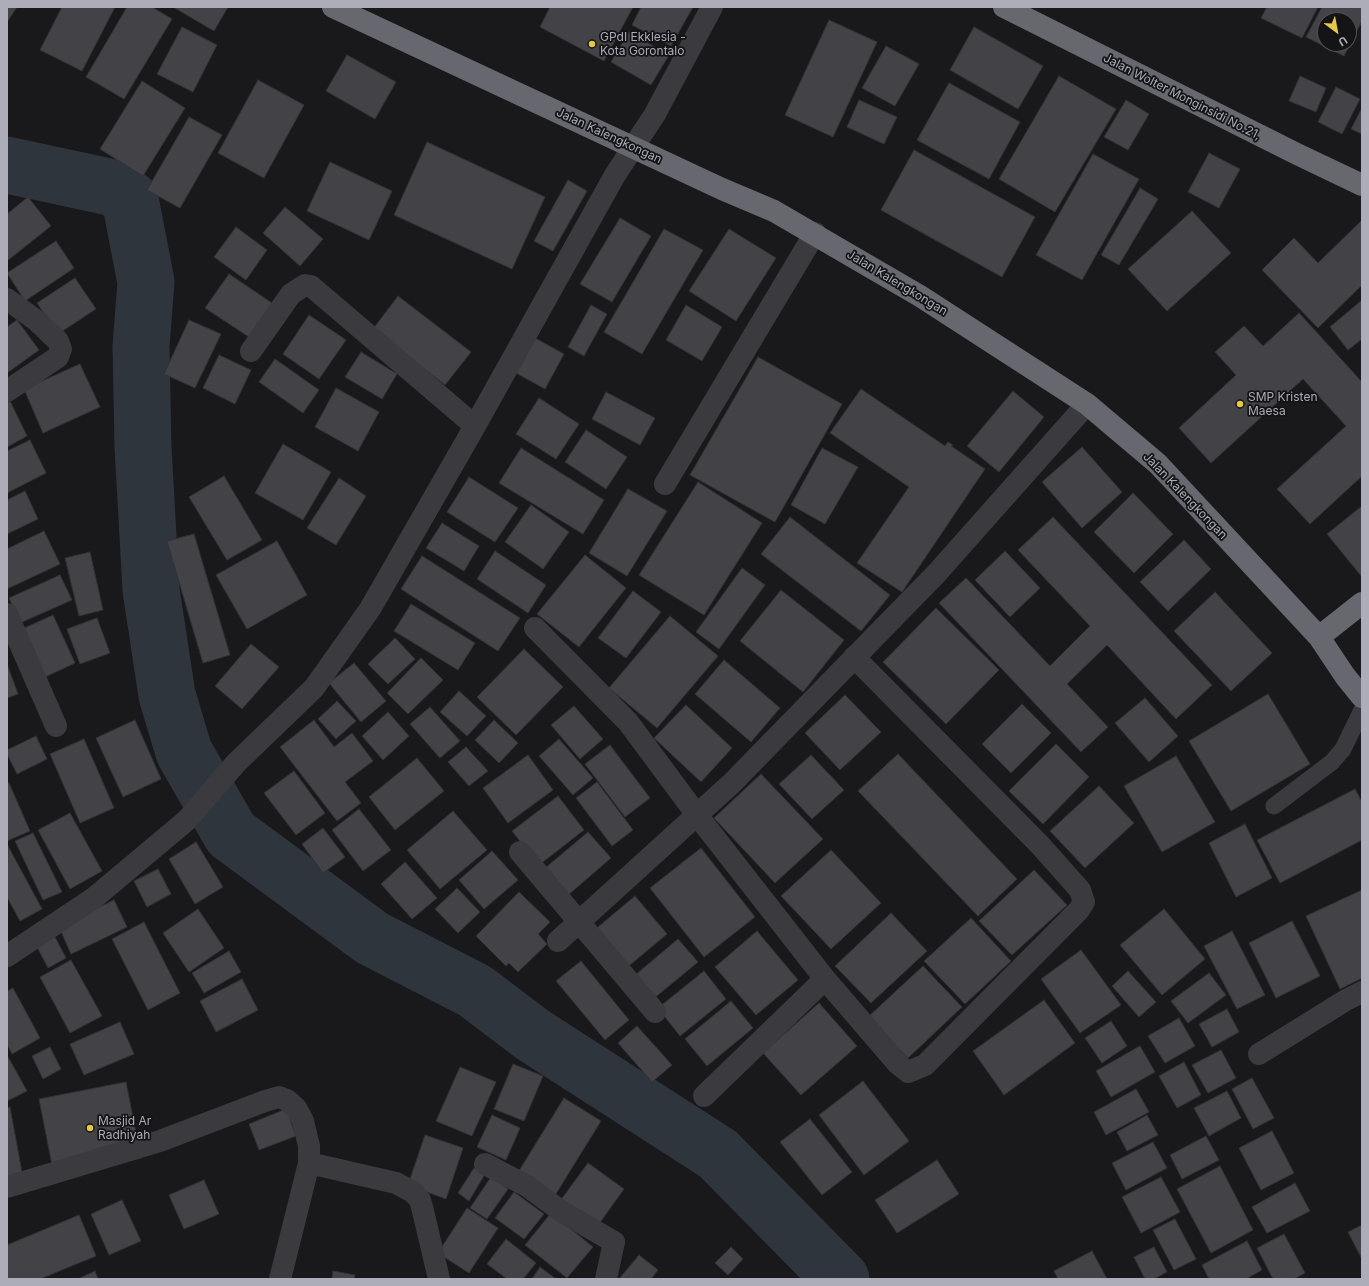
<!DOCTYPE html>
<style>
body{margin:0}
#map{position:relative;width:1369px;height:1286px;overflow:hidden;background:#19181a;font-family:Inter,sans-serif}
canvas{display:block}
.frame{position:absolute;inset:0;border:8px solid #acadb9;pointer-events:none}
.north{position:absolute;left:1317px;top:12px;width:40px;height:40px;box-sizing:border-box;background:#141315;border:1px solid #515157;border-radius:50%;rotate:148deg;font-size:11px;font-weight:700;line-height:16px;text-align:center;color:#acadb9}
.north::after{content:'';display:block;margin:auto;width:14px;height:18px;background:#e4c946;clip-path:polygon(50% 0,100% 100%,50% 72%,0 100%)}
</style>
<div id="map">
<canvas width="1369" height="1286"></canvas>
<div class="frame"></div>
<div class="north">U</div>
</div>
<script>
const ctx = document.querySelector('canvas').getContext('2d');
ctx.lineJoin = 'round';
const shape = rows => new Path2D(rows.map(r => 'M' + r).join(''));
function strokePath(path, color, width, dash) { ctx.strokeStyle = color; ctx.lineWidth = width; ctx.lineCap = dash ? 'butt' : 'round'; ctx.setLineDash(dash || []); ctx.stroke(path); }
function fillPath(path, color) { ctx.fillStyle = color; ctx.fill(path, 'evenodd'); }
function drawText(font, color, halo, rows, align = 'center') {
  ctx.font = font + ' Inter,sans-serif'; ctx.lineWidth = 3.5; ctx.setLineDash([]); ctx.textBaseline = 'middle'; ctx.strokeStyle = halo; ctx.fillStyle = color; for (const [text, x, y, turn = 0] of rows) {
    ctx.save(); ctx.translate(x, y); ctx.rotate((+turn || 0) * Math.PI / 180); ctx.textAlign = isNaN(turn) ? turn : align; if (halo) ctx.strokeText(text, 0, 0); ctx.fillText(text, 0, 0); ctx.restore();
  }
}
strokePath(shape([
 [7,165,114,188,130,199,146,282,141,346,143,447,151,590,167,695,184,752,231,834,372,938,475,991,533,1035,718,1154,841,1279]
]), '#2f353d', 57);
const building = shape([
 [7,7,17,7,7,22,7,7],
 [62,7,115,7,82,71,40,50,62,7],
 [127,7,152,7,172,19,124,99,86,77,127,7],
 [173,7,228,7,214,31,173,7],
 [550,7,633,7,604,61,540,27,550,7],
 [641,7,693,7,671,46,632,25,641,7],
 [1267,7,1318,7,1302,38,1261,18,1267,7],
 [1322,7,1362,7,1362,21,1344,56,1306,37,1322,7],
 [1325,20,1349,20,1349,44,1325,44,1325,20],
 [829,20,877,42,833,137,785,115,829,20],
 [182,27,217,45,193,92,157,74,182,27],
 [974,27,1043,66,1018,109,950,70,974,27],
 [629,32,669,55,651,85,611,62,629,32],
 [886,46,919,64,895,106,862,88,886,46],
 [347,55,396,82,375,119,326,91,347,55],
 [1059,76,1116,109,1055,212,999,179,1059,76],
 [1300,76,1326,88,1316,112,1289,101,1300,76],
 [258,80,304,105,264,178,218,153,258,80],
 [142,81,185,108,143,176,100,149,142,81],
 [949,83,1020,122,989,179,917,140,949,83],
 [1336,87,1360,99,1342,134,1318,122,1336,87],
 [859,100,897,117,884,144,847,127,859,100],
 [1126,100,1149,114,1128,150,1104,137,1126,100],
 [1362,108,1362,134,1351,129,1362,108],
 [189,117,222,135,180,208,147,190,189,117],
 [427,142,545,197,512,269,394,215,427,142],
 [914,150,1035,217,1002,277,881,210,914,150],
 [1209,153,1240,169,1219,208,1188,192,1209,153],
 [1093,154,1139,179,1082,280,1036,255,1093,154],
 [330,162,392,191,369,240,307,211,330,162],
 [568,180,587,191,553,251,534,241,568,180],
 [1140,188,1158,199,1119,265,1101,255,1140,188],
 [28,197,51,226,7,261,7,214,28,197],
 [285,207,323,239,300,266,263,233,285,207],
 [1192,211,1231,253,1167,311,1128,269,1192,211],
 [620,218,651,236,612,302,580,284,620,218],
 [1362,220,1362,285,1318,328,1262,270,1294,238,1318,263,1362,220],
 [236,227,267,250,246,280,214,257,236,227],
 [664,229,703,250,642,354,604,332,664,229],
 [729,229,776,258,736,321,689,291,729,229],
 [56,241,74,268,25,301,7,273,56,241],
 [229,274,275,305,252,339,205,308,229,274],
 [75,278,96,309,58,334,37,303,75,278],
 [398,296,471,352,445,385,373,329,398,296],
 [1362,300,1362,339,1348,350,1330,327,1362,300],
 [591,305,607,314,584,356,568,347,591,305],
 [686,305,722,327,702,361,666,340,686,305],
 [1299,313,1362,382,1362,476,1310,524,1277,489,1346,426,1303,379,1211,463,1179,428,1236,375,1215,352,1244,326,1263,346,1299,313],
 [309,315,346,340,319,379,283,354,309,315],
 [17,320,39,350,7,373,7,327,17,320],
 [189,320,221,334,195,388,164,374,189,320],
 [535,338,564,354,545,389,516,373,535,338],
 [361,352,397,374,382,399,345,377,361,352],
 [219,355,251,370,235,404,203,388,219,355],
 [758,357,842,404,775,522,690,475,758,357],
 [275,359,319,390,303,413,259,382,275,359],
 [80,364,100,407,43,433,24,389,80,364],
 [336,388,379,412,358,451,315,427,336,388],
 [861,389,945,446,948,442,953,445,951,446,985,469,902,592,857,563,909,487,830,433,861,389],
 [1013,391,1044,417,999,472,967,446,1013,391],
 [606,392,655,418,640,445,592,419,606,392],
 [539,398,579,424,556,459,516,434,539,398],
 [10,401,27,436,7,447,7,403,10,401],
 [586,430,627,457,606,489,565,462,586,430],
 [30,440,46,473,7,493,7,451,30,440],
 [283,444,331,472,303,520,255,493,283,444],
 [1082,447,1122,492,1082,528,1042,482,1082,447],
 [521,448,604,500,583,534,499,483,521,448],
 [822,448,858,467,825,524,791,505,822,448],
 [224,476,262,540,227,560,189,497,224,476],
 [469,477,518,508,495,542,447,512,469,477],
 [339,478,366,496,336,545,307,528,339,478],
 [698,482,762,523,704,615,639,575,698,482],
 [628,489,667,511,627,576,589,553,628,489],
 [25,491,38,519,7,534,7,500,25,491],
 [1133,493,1173,534,1134,573,1094,532,1133,493],
 [531,505,569,532,543,569,505,542,531,505],
 [1362,506,1362,577,1327,534,1362,506],
 [790,517,890,595,861,631,761,554,790,517],
 [1053,517,1212,685,1176,719,1107,645,1067,684,1108,727,1081,752,939,603,966,578,1050,666,1090,626,1018,550,1053,517],
 [442,523,479,546,464,571,426,548,442,523],
 [44,531,60,564,7,589,7,549,44,531],
 [194,534,230,655,203,663,167,541,194,534],
 [1184,540,1211,569,1168,611,1140,582,1184,540],
 [277,541,307,595,247,629,216,575,277,541],
 [495,551,546,585,528,613,477,579,495,551],
 [1005,551,1040,588,1010,617,975,580,1005,551],
 [90,552,103,610,79,616,65,558,90,552],
 [585,555,626,588,579,647,537,614,585,555],
 [422,556,520,618,498,651,401,589,422,556],
 [742,568,765,585,719,649,696,632,742,568],
 [60,575,72,600,20,623,9,598,60,575],
 [781,590,844,640,803,692,740,641,781,590],
 [633,591,661,612,626,658,598,638,633,591],
 [1215,592,1272,653,1231,691,1174,631,1215,592],
 [411,604,475,643,458,670,394,631,411,604],
 [936,608,999,670,946,724,883,662,936,608],
 [53,615,75,663,43,678,20,630,53,615],
 [670,616,718,656,657,728,609,688,670,616],
 [97,618,110,653,80,664,67,629,97,618],
 [395,638,415,659,388,684,368,664,395,638],
 [251,644,279,667,242,709,215,686,251,644],
 [524,649,563,687,516,735,477,697,524,649],
 [421,658,443,680,408,714,387,693,421,658],
 [724,660,780,708,751,742,695,694,724,660],
 [354,663,386,701,361,722,329,683,354,663],
 [7,664,18,694,7,698,7,664],
 [459,691,486,716,467,736,440,712,459,691],
 [1268,694,1310,764,1231,811,1189,741,1268,694],
 [845,695,881,732,840,770,805,733,845,695],
 [1145,698,1178,736,1149,762,1115,723,1145,698],
 [337,701,356,721,336,739,318,719,337,701],
 [1022,704,1051,733,1011,773,982,744,1022,704],
 [686,705,732,748,701,782,654,738,686,705],
 [574,706,603,739,580,759,551,725,574,706],
 [430,707,460,741,440,758,410,724,430,707],
 [388,712,409,736,383,760,362,736,388,712],
 [135,720,161,779,123,797,96,738,135,720],
 [314,720,334,747,352,733,373,761,345,782,361,803,337,821,280,747,314,720],
 [494,720,518,743,499,763,475,740,494,720],
 [36,736,47,759,17,774,7,754,7,750,36,736],
 [84,739,114,808,80,823,50,754,84,739],
 [559,739,593,778,573,795,539,756,559,739],
 [1056,744,1089,777,1043,824,1009,791,1056,744],
 [610,745,650,798,625,817,585,764,610,745],
 [466,747,488,771,469,786,448,762,466,747],
 [898,754,1017,879,978,916,858,791,898,754],
 [528,755,553,790,508,823,483,788,528,755],
 [811,755,844,790,812,819,779,784,811,755],
 [1176,756,1215,822,1162,852,1124,786,1176,756],
 [417,758,444,791,395,830,369,797,417,758],
 [294,771,325,813,296,835,264,793,294,771],
 [761,774,823,839,775,883,714,818,761,774],
 [597,782,633,830,612,846,576,798,597,782],
 [9,783,30,831,7,841,7,784,9,783],
 [1099,786,1134,823,1085,868,1050,831,1099,786],
 [1355,789,1362,802,1362,840,1280,883,1257,840,1355,789],
 [558,796,584,830,539,865,512,831,558,796],
 [359,809,391,850,363,871,332,830,359,809],
 [453,811,487,850,440,889,407,850,453,811],
 [70,813,102,871,70,889,38,830,70,813],
 [1245,824,1272,878,1236,897,1209,843,1245,824],
 [323,828,345,857,323,873,302,844,323,828],
 [588,832,611,858,567,896,544,869,588,832],
 [33,833,62,892,43,900,15,841,33,833],
 [196,842,223,887,195,904,169,859,196,842],
 [8,846,42,909,20,921,7,897,8,846],
 [701,848,755,917,704,957,650,888,701,848],
 [831,850,881,903,831,949,781,896,831,850],
 [492,851,518,880,484,909,459,880,492,851],
 [405,862,437,898,412,919,381,884,405,862],
 [158,869,171,894,147,907,134,881,158,869],
 [1034,870,1067,905,1012,955,979,921,1034,870],
 [457,888,480,912,458,933,435,909,457,888],
 [1362,890,1362,978,1340,989,1306,916,1362,890],
 [519,892,550,922,538,934,547,944,518,972,509,963,506,966,476,936,519,892],
 [635,896,667,934,624,970,592,932,635,896],
 [114,900,127,927,71,954,59,927,114,900],
 [198,909,224,948,189,972,163,933,198,909],
 [1164,909,1205,959,1162,995,1120,945,1164,909],
 [891,913,927,951,871,1003,835,966,891,913],
 [971,918,1011,961,965,1004,924,961,971,918],
 [1292,921,1320,976,1276,998,1249,943,1292,921],
 [144,922,180,993,148,1010,112,939,144,922],
 [757,931,798,980,756,1015,715,967,757,931],
 [1232,931,1265,995,1237,1009,1204,946,1232,931],
 [54,935,66,958,48,968,36,945,54,935],
 [678,939,698,962,653,999,634,976,678,939],
 [1081,950,1121,1005,1080,1033,1041,979,1081,950],
 [229,951,241,972,204,993,192,973,229,951],
 [71,960,102,1016,70,1033,40,977,71,960],
 [581,961,629,1020,605,1040,556,981,581,961],
 [923,966,962,1007,908,1058,868,1017,923,966],
 [704,971,726,999,680,1036,658,1008,704,971],
 [1128,971,1156,1002,1139,1017,1112,986,1128,971],
 [1209,973,1226,995,1188,1023,1171,1001,1209,973],
 [242,979,258,1010,216,1032,200,1001,242,979],
 [13,988,40,1038,12,1054,7,1044,7,991,13,988],
 [1044,1000,1075,1043,1004,1095,973,1051,1044,1000],
 [731,1001,753,1028,707,1066,685,1039,731,1001],
 [819,1003,857,1046,801,1095,763,1053,819,1003],
 [1227,1009,1239,1032,1212,1047,1199,1024,1227,1009],
 [1179,1018,1195,1046,1165,1063,1148,1036,1179,1018],
 [1111,1021,1127,1046,1102,1063,1085,1038,1111,1021],
 [120,1022,134,1054,84,1075,70,1044,120,1022],
 [637,1026,672,1065,652,1082,618,1043,637,1026],
 [1140,1046,1155,1072,1111,1097,1096,1071,1140,1046],
 [50,1047,61,1069,43,1079,32,1056,50,1047],
 [1221,1050,1236,1078,1208,1093,1192,1065,1221,1050],
 [7,1055,27,1091,7,1101,7,1055],
 [1184,1062,1201,1095,1177,1108,1159,1076,1184,1062],
 [513,1064,543,1076,524,1121,494,1109,513,1064],
 [460,1067,496,1082,472,1136,436,1121,460,1067],
 [1252,1078,1274,1118,1253,1129,1232,1089,1252,1078],
 [863,1081,909,1141,864,1175,819,1115,863,1081],
 [126,1082,141,1158,54,1175,39,1099,126,1082],
 [1136,1089,1149,1112,1106,1135,1094,1112,1136,1089],
 [1227,1091,1241,1118,1209,1136,1194,1108,1227,1091],
 [564,1098,601,1121,554,1197,517,1174,564,1098],
 [10,1107,23,1178,7,1183,7,1108,10,1107],
 [286,1109,296,1136,259,1150,249,1124,286,1109],
 [492,1115,520,1128,506,1160,477,1147,492,1115],
 [1147,1115,1158,1135,1127,1151,1117,1132,1147,1115],
 [810,1119,852,1172,822,1195,780,1142,810,1119],
 [1272,1131,1294,1173,1261,1190,1239,1148,1272,1131],
 [425,1135,463,1148,446,1199,408,1185,425,1135],
 [1206,1136,1219,1160,1182,1179,1170,1155,1206,1136],
 [1153,1142,1167,1168,1126,1190,1112,1163,1153,1142],
 [937,1160,959,1194,897,1233,875,1200,937,1160],
 [588,1163,624,1189,596,1228,560,1201,588,1163],
 [1220,1166,1253,1230,1211,1253,1177,1189,1220,1166],
 [474,1168,485,1174,469,1201,458,1193,474,1168],
 [491,1177,508,1189,487,1219,470,1208,491,1177],
 [1161,1177,1180,1212,1141,1233,1122,1197,1161,1177],
 [204,1180,219,1214,184,1229,169,1195,204,1180],
 [1295,1183,1310,1211,1267,1233,1252,1207,1295,1183],
 [514,1192,544,1214,524,1239,495,1218,514,1192],
 [122,1200,141,1241,109,1255,91,1214,122,1200],
 [467,1208,498,1228,469,1273,438,1253,467,1208],
 [551,1213,593,1247,567,1278,525,1245,551,1213],
 [79,1215,96,1256,40,1279,7,1279,7,1245,79,1215],
 [1175,1219,1196,1259,1174,1270,1153,1230,1175,1219],
 [1362,1225,1362,1259,1348,1232,1362,1225],
 [1284,1234,1305,1273,1294,1279,1273,1279,1257,1248,1284,1234],
 [506,1239,536,1263,523,1279,507,1279,487,1264,506,1239],
 [1247,1241,1262,1270,1246,1279,1209,1279,1202,1265,1247,1241],
 [731,1247,743,1259,728,1275,715,1263,731,1247],
 [1154,1247,1167,1272,1154,1279,1145,1279,1134,1257,1154,1247],
 [1092,1251,1107,1279,1058,1279,1054,1271,1092,1251],
 [639,1255,658,1270,651,1279,619,1279,639,1255],
 [540,1267,556,1279,532,1279,540,1267],
 [95,1271,98,1279,78,1279,95,1271],
 [333,1271,355,1275,354,1279,332,1279,333,1271]
]);
fillPath(building, '#434247');
strokePath(building, '#333236', 1);
strokePath(shape([
 [1274,806,1332,762,1343,749,1362,710]
]), '#3a3a3f', 17);
strokePath(shape([
 [7,299,37,321,58,341,61,349,58,357,7,391],
 [251,351,291,294,305,285,311,286,475,426],
 [665,484,815,233],
 [7,614,56,726],
 [535,628,628,722,697,815,825,979,898,1064,908,1072,925,1065,1079,910,1084,902,1080,890,1040,845,854,657],
 [520,852,655,1012],
 [558,941,732,783,936,574,1087,404],
 [7,956,94,898,187,820,236,763,314,688,370,609,475,426,615,175,655,114,712,7],
 [1259,1054,1346,1000,1362,992],
 [704,1096,825,979],
 [309,1163,396,1183,413,1192,420,1200,423,1211,439,1279],
 [485,1164,527,1186,561,1211,614,1242,606,1279],
 [7,1187,160,1141,265,1101,279,1097,287,1100,296,1108,303,1121,309,1146,309,1163,280,1279]
]), '#3a3a3f', 22);
strokePath(shape([
 [333,7,722,189,774,211,920,296,1087,404,1158,464,1319,637,1345,676,1362,697],
 [1004,7,1297,154,1362,185],
 [1319,637,1362,603]
]), '#66676f', 22);
for (const [x, y, r, color] of [
 [592,44,4,"#e4c946"],
 [1240,404,4,"#e4c946"],
 [90,1128,4,"#e4c946"]
]) { const dot = new Path2D(); dot.arc(x, y, r, 0, 2 * Math.PI); ctx.fillStyle = color; ctx.fill(dot); strokePath(dot, '#141315', 1.5); }
drawText('12px', '#acadb9', '#141315', [
 ["GPdI Ekklesia -",600,37],
 ["Kota Gorontalo",600,51],
 ["SMP Kristen",1248,397],
 ["Maesa",1248,411],
 ["Masjid Ar",98,1121],
 ["Radhiyah",98,1135]
], 'left');
drawText('12px', '#acadb9', '#141315', [
 ["Jalan Wolter Monginsidi No.21,",1182,97,27],
 ["Jalan Kalengkongan",609,136,25],
 ["Jalan Kalengkongan",897,283,31],
 ["Jalan Kalengkongan",1185,496,46]
]);
</script>
